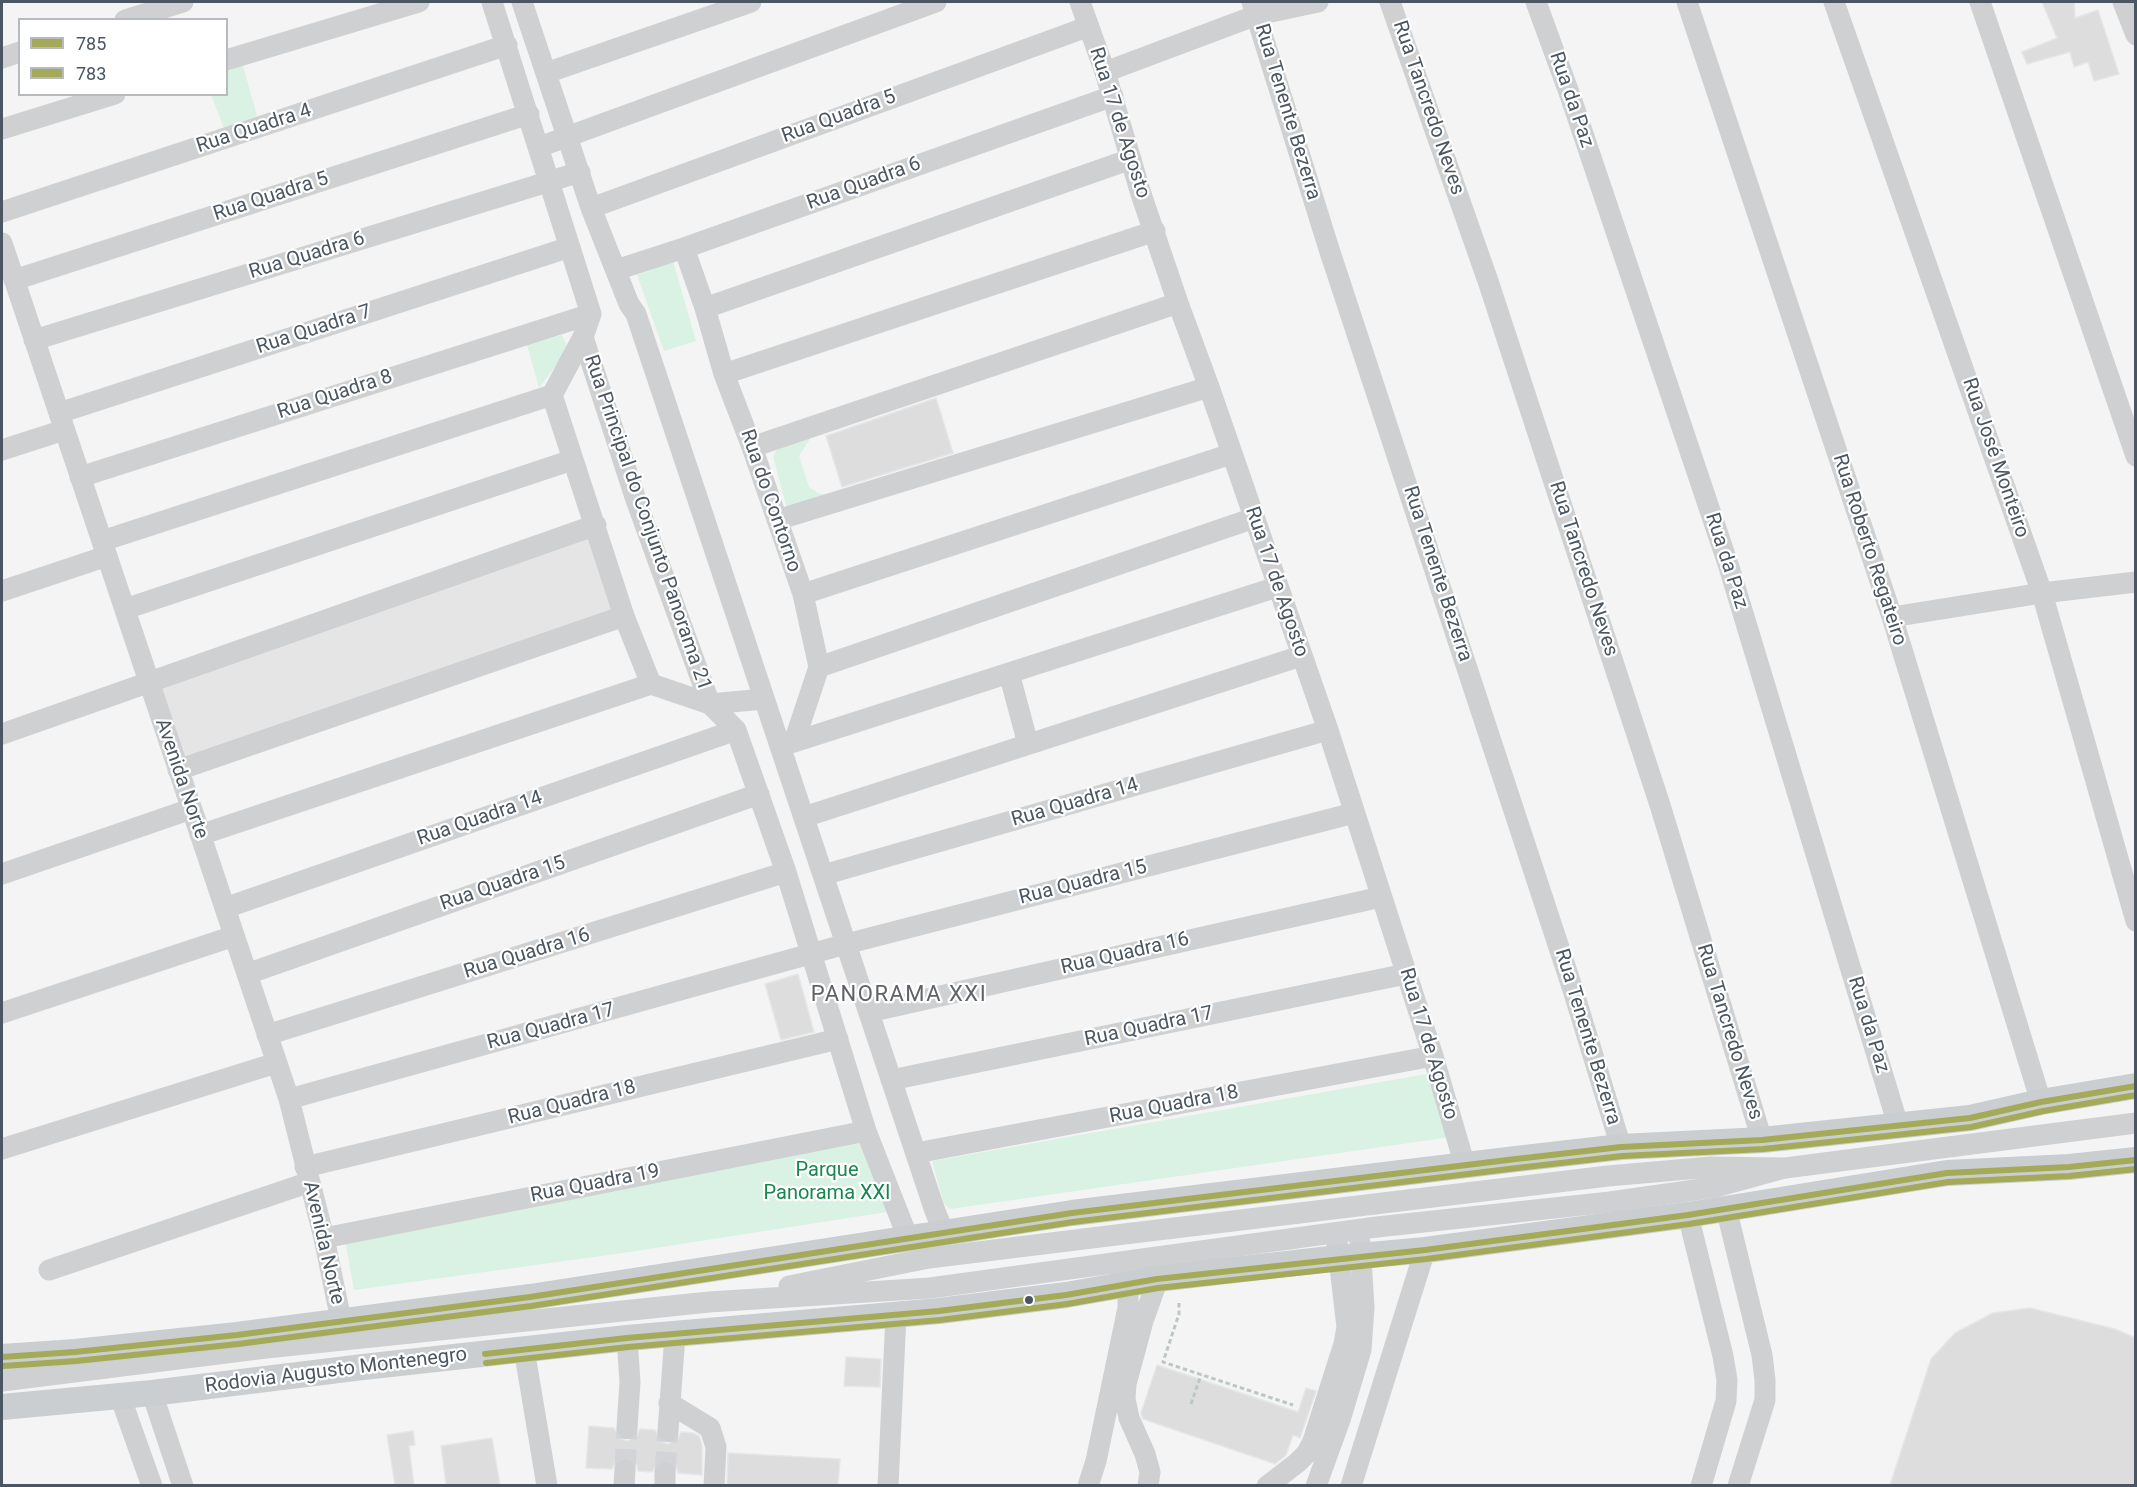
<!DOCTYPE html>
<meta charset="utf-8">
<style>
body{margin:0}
#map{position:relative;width:2137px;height:1487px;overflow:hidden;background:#f4f4f4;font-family:Roboto,sans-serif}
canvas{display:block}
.frame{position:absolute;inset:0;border:3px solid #4a5661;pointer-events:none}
.legend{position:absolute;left:18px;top:18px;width:210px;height:78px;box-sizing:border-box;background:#fff;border:2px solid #b7bbc0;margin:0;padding:8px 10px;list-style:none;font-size:18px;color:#4a5661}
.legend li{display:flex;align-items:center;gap:12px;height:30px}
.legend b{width:30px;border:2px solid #b7bbc0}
</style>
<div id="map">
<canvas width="2137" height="1487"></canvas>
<div class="frame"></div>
<ul class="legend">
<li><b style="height:8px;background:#a4aa57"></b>785</li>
<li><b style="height:8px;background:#a4aa57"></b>783</li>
</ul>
</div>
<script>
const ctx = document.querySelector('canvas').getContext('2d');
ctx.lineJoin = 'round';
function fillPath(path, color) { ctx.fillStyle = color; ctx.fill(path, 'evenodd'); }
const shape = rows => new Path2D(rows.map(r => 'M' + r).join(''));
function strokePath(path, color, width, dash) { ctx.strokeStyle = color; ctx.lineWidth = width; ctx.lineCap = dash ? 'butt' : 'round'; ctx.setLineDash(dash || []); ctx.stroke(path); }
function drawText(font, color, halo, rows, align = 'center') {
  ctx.font = font + ' Roboto,sans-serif'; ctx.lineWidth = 4.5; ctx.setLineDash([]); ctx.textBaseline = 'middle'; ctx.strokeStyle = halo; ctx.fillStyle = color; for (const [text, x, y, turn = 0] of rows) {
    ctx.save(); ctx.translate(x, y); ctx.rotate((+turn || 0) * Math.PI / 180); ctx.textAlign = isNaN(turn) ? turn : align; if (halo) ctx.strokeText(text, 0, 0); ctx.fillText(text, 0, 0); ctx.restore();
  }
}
fillPath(shape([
 [592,531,616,613,181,764,150,686]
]), '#e6e5e6');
fillPath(shape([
 [242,62,257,116,224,128,211,95,226,94,227,68],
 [673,261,696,341,664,351,637,275],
 [562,335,568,349,539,388,527,345],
 [815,431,799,456,809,487,818,493,847,500,789,516,773,457,779,445],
 [1432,1073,1451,1137,950,1209,944,1204,932,1161],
 [859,1137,887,1212,623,1253,354,1290,345,1240]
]), '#d9f2e3');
const building = shape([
 [2042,2,2074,2,2075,18,2098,10,2119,74,2094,81,2088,62,2074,67,2070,52,2027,64,2022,52,2057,38,2042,2],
 [936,398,953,453,842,487,826,436,936,398],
 [798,974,814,1032,781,1040,765,984,798,974],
 [2030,1308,2115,1329,2136,1338,2136,1485,1890,1485,1931,1359,1955,1333,1993,1313,2030,1308],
 [846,1357,881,1359,880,1387,844,1386,846,1357],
 [1157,1365,1298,1412,1306,1388,1316,1391,1300,1438,1293,1435,1286,1455,1275,1464,1143,1419,1141,1413,1157,1365],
 [589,1426,614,1428,619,1438,627,1441,637,1436,640,1429,655,1430,660,1441,668,1444,678,1439,681,1432,693,1433,699,1436,702,1445,702,1475,678,1473,676,1466,666,1460,658,1462,652,1472,638,1471,637,1465,632,1460,625,1457,615,1462,612,1469,586,1468,589,1426],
 [413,1431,415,1445,409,1446,414,1485,395,1485,387,1435,413,1431],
 [492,1438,500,1485,446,1485,441,1446,492,1438],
 [728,1453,840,1459,838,1485,727,1485,728,1453]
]);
fillPath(building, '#ddddde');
strokePath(building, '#e5e6e7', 1.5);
strokePath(shape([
 [625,1470,627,1428],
 [665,1473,668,1431]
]), '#d2d4d7', 21, [21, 10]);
strokePath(shape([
 [1179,1303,1179,1314,1163,1362,1293,1405],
 [1191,1404,1201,1375]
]), '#bcc7c4', 3, [4.5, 3]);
strokePath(shape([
 [492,2,591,314,583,337,636,500,710,704,736,730,786,872,866,1131,908,1238],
 [522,2,591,208,629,304,636,314,935,1211,944,1233],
 [1080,2,1105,72,1141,194,1178,303,1209,387,1328,730,1433,1056,1465,1166],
 [1252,2,1329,249,1573,990,1621,1147],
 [1390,2,1488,281,1660,805,1762,1140],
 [1536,2,1571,98,1729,567,1898,1125],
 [1687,2,1892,617,2041,1102],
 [1834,2,2042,593,2136,921],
 [1980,2,2136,456],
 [2123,2,2136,35],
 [125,20,183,2],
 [2,58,20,52],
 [226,60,419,2],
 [1105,72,1257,15,1318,2],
 [546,73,751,2],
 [2,129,115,94],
 [539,147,936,2],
 [591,208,1087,27],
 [2,212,507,45],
 [2,243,289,1099,324,1238,341,1320],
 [684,248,705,308,724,374,752,447,803,594,819,667,794,742,780,746],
 [616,270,684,248,1113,96],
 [14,280,529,114],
 [705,308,1131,159],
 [583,337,552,395,624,616,651,684,710,704,764,699],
 [34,340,580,172],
 [724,374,1155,231],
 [59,413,570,247],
 [752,447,1178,303],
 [2,450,64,430],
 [80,477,591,314],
 [777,520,1209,387],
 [102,541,552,395],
 [2,591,107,556],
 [803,594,1231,454],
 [125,609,572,460],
 [1892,617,2042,593,2136,582],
 [819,667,1254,518],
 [1009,673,1028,744],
 [2,734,596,525],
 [794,742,1277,587],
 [178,770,624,616],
 [804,817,1301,656],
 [200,835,651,684],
 [2,874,191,809],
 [823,875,1328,730],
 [225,908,736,730],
 [247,974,759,794],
 [869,1012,1381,897],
 [2,1013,234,936],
 [267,1035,786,872],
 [891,1080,1406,974],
 [289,1099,846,944,1354,813],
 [2,1149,276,1063],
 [916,1153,1433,1056],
 [305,1167,838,1039],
 [1726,1208,1762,1355,1765,1380,1765,1400,1738,1486],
 [1688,1215,1723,1356,1727,1380,1726,1401,1701,1486],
 [324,1238,866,1131],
 [49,1270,310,1182],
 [789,1286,929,1258,1116,1235,1608,1176,1711,1167,1785,1168,2136,1123],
 [627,1338,630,1382,627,1428],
 [524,1349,547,1486],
 [2,1381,266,1348,709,1302,930,1288,1377,1227,1610,1202,1716,1187,1785,1168],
 [152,1393,183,1486],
 [120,1396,152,1486],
 [669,1403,710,1428,716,1447,714,1486],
 [668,1431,675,1335],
 [624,1486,625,1470],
 [665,1486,665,1473],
 [888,1486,896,1315],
 [1088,1486,1096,1461,1128,1308,1128,1285,1121,1270],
 [1148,1486,1150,1472,1145,1454,1129,1418,1125,1399,1126,1384,1143,1321,1163,1265],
 [1267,1486,1297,1463,1307,1453,1313,1441,1344,1344,1347,1327,1337,1242],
 [1316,1486,1340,1420,1361,1350,1364,1307,1360,1242],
 [1351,1486,1425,1250]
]), '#ced0d2', 21);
strokePath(shape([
 [2,1357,75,1352,237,1335,530,1297,1072,1213,1516,1159,1621,1147,1762,1140,1970,1118,2041,1102,2136,1086],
 [2,1407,152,1393,363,1367,627,1338,939,1311,1066,1295,1157,1279,1338,1258,1425,1250,1688,1215,1947,1173,2069,1167,2136,1160]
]), '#caced1', 26);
strokePath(shape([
 [485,1354,627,1338,939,1311,1066,1295,1157,1279,1425,1250,1688,1215,1947,1173,2069,1167,2136,1160],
 [2,1357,75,1352,237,1335,530,1297,1072,1213,1516,1159,1621,1147,1762,1140,1970,1118,2041,1102,2136,1086]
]), '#a4aa57', 6);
strokePath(shape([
 [486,1363,628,1347,940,1320,1067,1304,1158,1288,1426,1259,1689,1224,1948,1182,2069,1176,2136,1169],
 [3,1366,76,1361,238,1344,531,1306,1073,1222,1517,1168,1622,1156,1763,1149,1971,1127,2043,1111,2136,1095]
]), '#a4aa57', 6);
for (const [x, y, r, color] of [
 [1029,1300,5,"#4a5661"]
]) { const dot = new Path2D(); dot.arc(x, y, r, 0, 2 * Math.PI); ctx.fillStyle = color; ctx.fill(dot); strokePath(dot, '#fff', 2); }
drawText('20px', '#4a5661', '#fff', [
 ["Rua da Paz",1571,100,71],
 ["Rua Tancredo Neves",1428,108,71],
 ["Rua Tenente Bezerra",1287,112,73],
 ["Rua Quadra 5",839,117,-20],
 ["Rua 17 de Agosto",1119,123,72],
 ["Rua Quadra 4",254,129,-18],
 ["Rua Quadra 6",864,184,-20],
 ["Rua Quadra 5",271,197,-18],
 ["Rua Quadra 6",307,256,-17],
 ["Rua Quadra 7",314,330,-18],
 ["Rua Quadra 8",335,395,-18],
 ["Rua José Monteiro",1995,458,71],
 ["Rua do Contorno",770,501,71],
 ["Rua Principal do Conjunto Panorama 21",647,523,71],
 ["Rua Roberto Regateiro",1869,550,72],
 ["Rua da Paz",1726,561,72],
 ["Rua Tancredo Neves",1583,569,72],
 ["Rua Tenente Bezerra",1437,574,72],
 ["Rua 17 de Agosto",1276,582,71],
 ["Avenida Norte",181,779,71],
 ["Rua Quadra 14",1075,803,-16],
 ["Rua Quadra 14",480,819,-19],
 ["Rua Quadra 15",1083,883,-14],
 ["Rua Quadra 15",503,884,-19],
 ["Rua Quadra 16",527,954,-17],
 ["Rua Quadra 16",1125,954,-13],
 ["Rua da Paz",1868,1025,73],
 ["Rua Quadra 17",551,1027,-15],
 ["Rua Quadra 17",1149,1027,-12],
 ["Rua Tancredo Neves",1729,1032,73],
 ["Rua Tenente Bezerra",1587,1037,73],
 ["Rua 17 de Agosto",1428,1044,73],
 ["Rua Quadra 18",572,1103,-14],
 ["Rua Quadra 18",1174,1105,-11],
 ["Rua Quadra 19",595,1184,-11],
 ["Avenida Norte",323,1243,77],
 ["Rodovia Augusto Montenegro",336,1371,-7]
]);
drawText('20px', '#17864f', '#fff', [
 ["Parque",827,1171],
 ["Panorama XXI",827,1194]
]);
ctx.letterSpacing = '1.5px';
drawText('22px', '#5f6368', '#fff', [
 ["PANORAMA XXI",899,995]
]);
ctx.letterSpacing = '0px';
</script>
